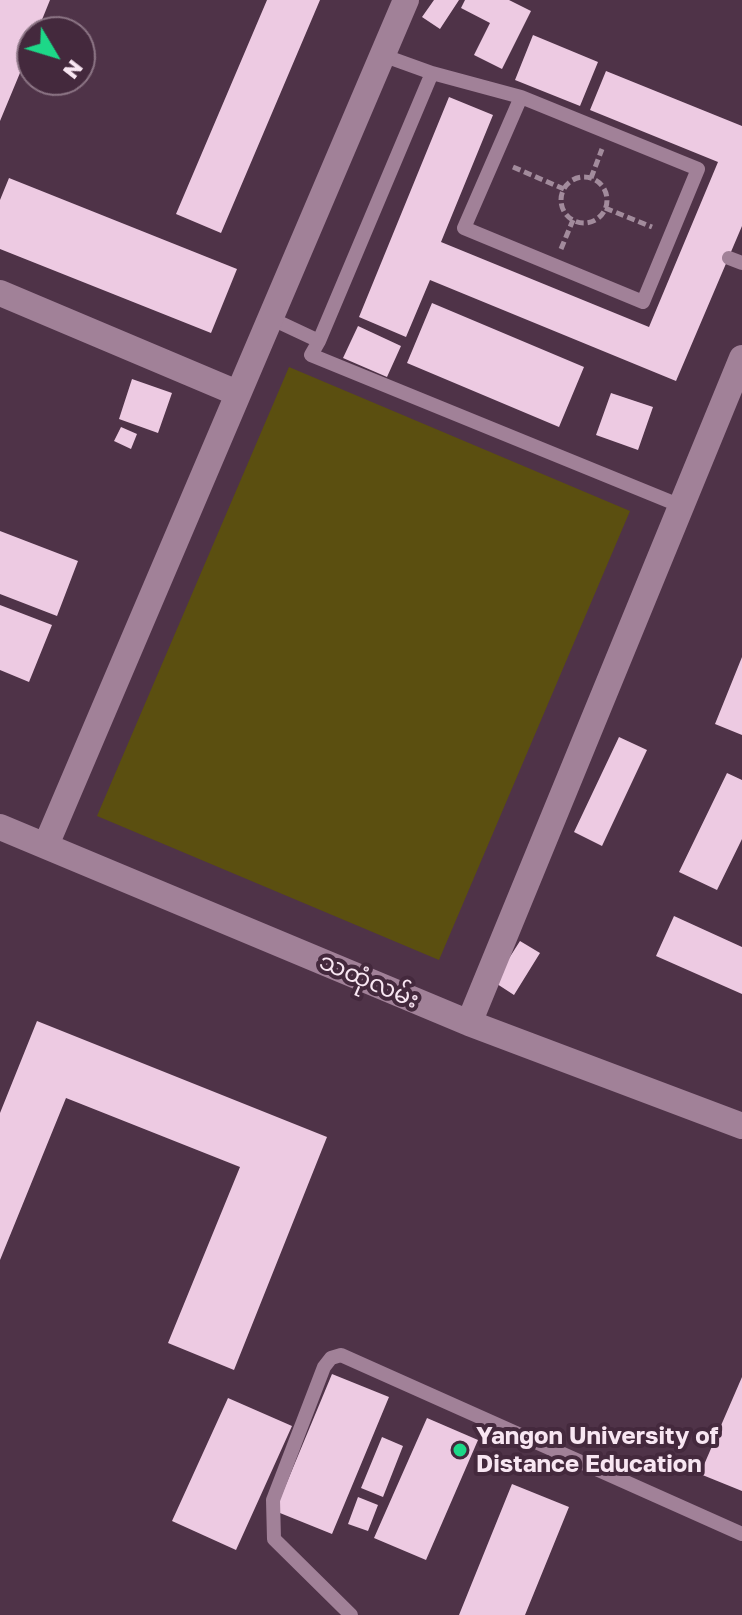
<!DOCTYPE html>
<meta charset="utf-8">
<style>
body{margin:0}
#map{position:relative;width:742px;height:1615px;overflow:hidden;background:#4f3348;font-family:"Golos Text",sans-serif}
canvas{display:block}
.north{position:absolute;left:16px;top:16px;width:80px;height:80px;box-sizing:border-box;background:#44293d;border:2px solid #8c7585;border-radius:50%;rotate:128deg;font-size:22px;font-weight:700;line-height:32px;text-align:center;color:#f8e6f2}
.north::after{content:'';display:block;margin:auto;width:28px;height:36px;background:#1dd888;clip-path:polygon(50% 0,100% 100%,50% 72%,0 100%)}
</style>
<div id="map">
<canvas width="742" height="1615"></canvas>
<div class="north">N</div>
</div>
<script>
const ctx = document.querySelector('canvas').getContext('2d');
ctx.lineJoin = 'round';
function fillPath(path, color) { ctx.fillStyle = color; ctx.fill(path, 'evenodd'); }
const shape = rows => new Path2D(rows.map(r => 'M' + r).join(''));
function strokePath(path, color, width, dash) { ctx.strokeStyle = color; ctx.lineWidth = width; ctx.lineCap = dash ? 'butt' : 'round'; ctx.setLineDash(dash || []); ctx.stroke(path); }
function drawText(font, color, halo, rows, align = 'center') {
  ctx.font = font + ' "Golos Text","Noto Sans Myanmar",sans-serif'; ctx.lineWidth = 8; ctx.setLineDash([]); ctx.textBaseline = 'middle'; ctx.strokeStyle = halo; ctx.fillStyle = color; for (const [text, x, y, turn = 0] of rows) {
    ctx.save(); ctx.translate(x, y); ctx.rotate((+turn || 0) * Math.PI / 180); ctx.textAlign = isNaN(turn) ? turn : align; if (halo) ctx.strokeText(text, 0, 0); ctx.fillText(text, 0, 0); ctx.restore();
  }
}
fillPath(shape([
 [289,367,630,511,439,960,97,816]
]), '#5b4f10');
fillPath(shape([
 [0,0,50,0,37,32,32,32,32,44,0,121],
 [267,0,320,0,221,233,176,214],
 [434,0,459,0,440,29,422,17],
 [465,0,509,0,531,11,502,69,474,55,490,23,461,8],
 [533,35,598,62,580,106,515,80],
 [606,71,742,126,742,226,676,381,430,280,406,337,359,317,449,97,493,115,441,242,649,327,718,162,590,110],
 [9,178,237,269,211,333,0,249,0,200],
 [432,303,584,367,559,427,407,363],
 [358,326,401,346,387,377,343,358],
 [132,379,172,393,158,433,119,419],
 [611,393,653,407,638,450,596,435],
 [121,427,137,434,131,449,114,441],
 [0,531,78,561,57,616,0,594],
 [0,605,52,625,29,682,0,670],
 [742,657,742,735,715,724],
 [619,737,647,750,602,846,574,832],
 [727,773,742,780,742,839,717,890,679,872],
 [674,916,742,947,742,994,656,956],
 [520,941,540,953,514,995,494,982],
 [37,1021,327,1137,234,1370,168,1343,240,1167,66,1098,0,1260,0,1113],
 [332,1374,389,1397,332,1534,275,1511],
 [742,1377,742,1491,700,1474],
 [228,1398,292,1426,236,1550,172,1521],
 [427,1418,478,1440,426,1560,374,1538],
 [382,1437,403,1446,383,1497,361,1488],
 [512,1484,569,1507,525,1615,459,1615],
 [358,1497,378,1505,368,1531,348,1524]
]), '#edcae2');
strokePath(shape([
 [513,167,564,189],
 '561 200a23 23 0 1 1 46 0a23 23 0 1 1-46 0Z',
 [591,178,602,149],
 [605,208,652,227],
 [561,249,573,220]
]), '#a28b9c', 5, [8, 4]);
strokePath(shape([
 [432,73,521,97,698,169,643,302,464,228,521,97],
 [729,258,742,263],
 [270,318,319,341,432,73,382,55],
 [319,341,311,355,681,506],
 [351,1615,274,1539,273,1500,324,1367,331,1358,341,1355,742,1534]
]), '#a18198', 14);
strokePath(shape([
 [0,293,237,393],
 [0,827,469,1023,742,1126],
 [46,845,406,0],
 [469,1023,742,358]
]), '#a18198', 26);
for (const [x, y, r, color] of [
 [460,1450,8,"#1dd888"]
]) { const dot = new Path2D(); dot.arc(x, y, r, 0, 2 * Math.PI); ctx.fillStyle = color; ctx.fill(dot); strokePath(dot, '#44293d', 3); }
drawText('24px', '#f8e6f2', '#44293d', [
 ["သထုံလမ်း",369,981,23]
]);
drawText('bold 24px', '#f8e6f2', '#44293d', [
 ["Yangon University of",476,1436],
 ["Distance Education",476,1464]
], 'left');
</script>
